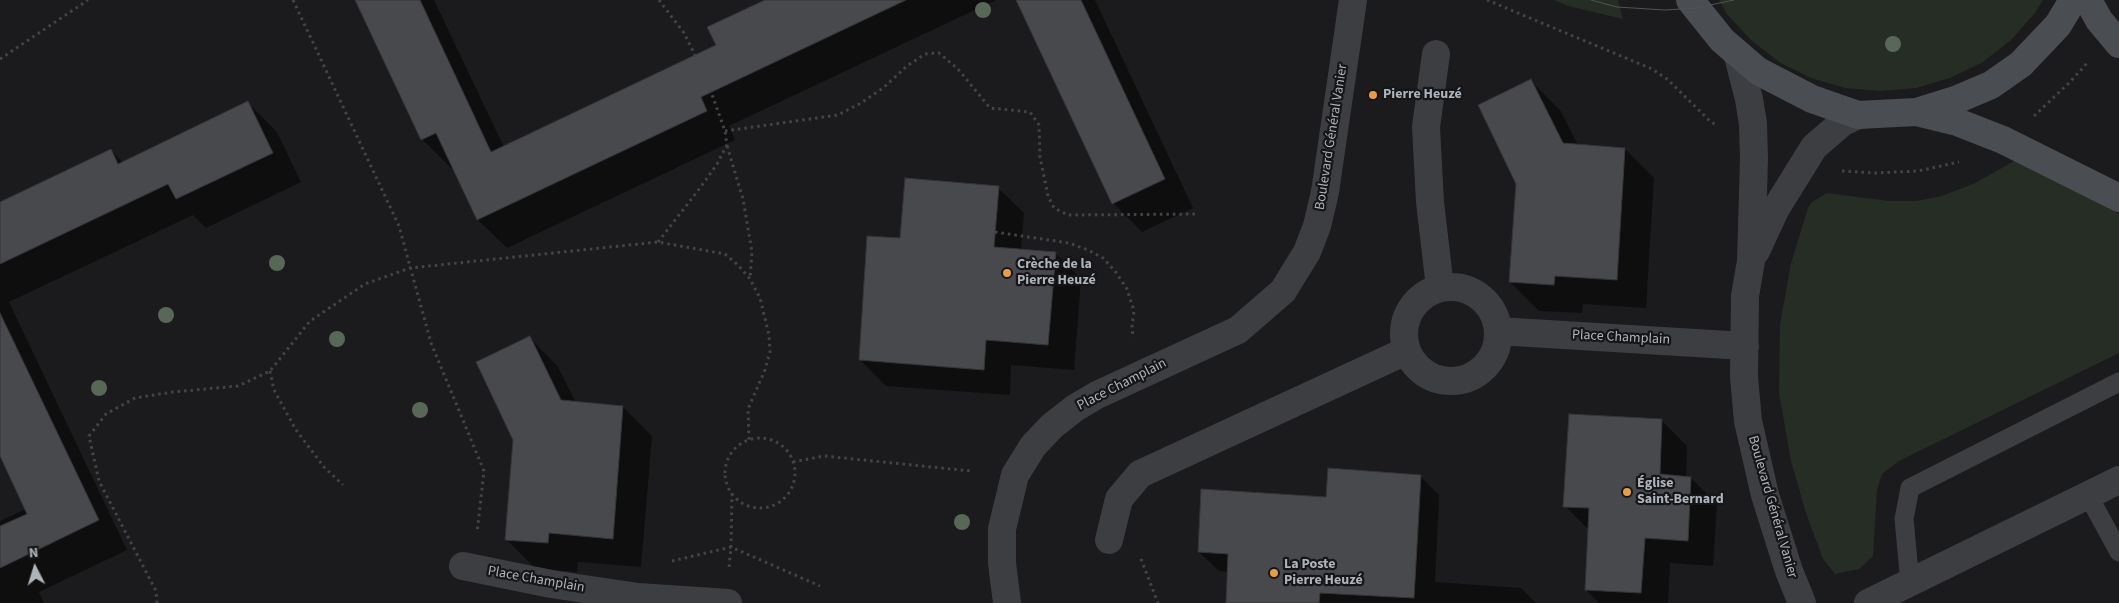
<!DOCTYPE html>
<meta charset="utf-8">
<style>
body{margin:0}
#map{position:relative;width:2119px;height:603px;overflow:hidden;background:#1b1b1d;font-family:"Source Sans 3",sans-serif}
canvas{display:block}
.north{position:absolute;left:10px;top:543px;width:50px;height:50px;-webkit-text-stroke:4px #161618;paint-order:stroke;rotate:355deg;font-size:14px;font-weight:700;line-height:20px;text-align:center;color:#aeb4bb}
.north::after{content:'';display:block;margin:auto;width:18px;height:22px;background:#aeb4bb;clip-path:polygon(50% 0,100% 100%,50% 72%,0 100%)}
</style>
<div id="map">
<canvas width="2119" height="603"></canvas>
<div class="north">N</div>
</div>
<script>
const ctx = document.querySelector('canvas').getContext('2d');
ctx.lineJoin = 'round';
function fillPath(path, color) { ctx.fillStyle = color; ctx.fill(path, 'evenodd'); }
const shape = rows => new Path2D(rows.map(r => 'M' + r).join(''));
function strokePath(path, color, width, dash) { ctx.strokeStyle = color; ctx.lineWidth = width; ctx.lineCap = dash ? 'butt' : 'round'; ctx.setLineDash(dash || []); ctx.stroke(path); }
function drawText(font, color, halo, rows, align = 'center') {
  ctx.font = font + ' "Source Sans 3",sans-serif'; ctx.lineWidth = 4.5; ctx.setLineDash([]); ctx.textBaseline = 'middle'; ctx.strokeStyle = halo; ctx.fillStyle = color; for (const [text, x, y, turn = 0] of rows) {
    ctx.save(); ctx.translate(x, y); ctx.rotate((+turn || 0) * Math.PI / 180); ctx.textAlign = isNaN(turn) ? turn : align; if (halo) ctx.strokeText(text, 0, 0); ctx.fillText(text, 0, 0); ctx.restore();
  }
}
fillPath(shape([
 [1554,0,1618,0,1623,19,1568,6],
 [1719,0,2043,0,2035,13,2011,40,1983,62,1950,78,1916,88,1881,91,1845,88,1811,78,1779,62,1751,40,1727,14],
 [2016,160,2119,214,2119,353,1899,461,1882,474,1877,490,1873,556,1859,569,1835,574,1823,559,1806,513,1791,461,1779,393,1780,325,1791,263,1808,208,1812,202,1827,193,1889,201,1916,201,1942,196,1975,183]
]), '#252d25');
fillPath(shape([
 [356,0,434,0,504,147,718,45,767,0,996,0,729,126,735,140,507,248,478,220,453,167,451,168,422,139],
 [1018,0,1095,0,1193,208,1142,232,1113,203],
 [1531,81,1560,110,1578,145,1625,149,1654,178,1646,308,1583,304,1582,313,1539,311,1510,282],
 [248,103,277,132,301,182,206,228,193,215,9,302,127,550,39,592,44,603,0,603,0,521,26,509,0,453,0,203,111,150,123,163],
 [998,188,1024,213,1021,250,1055,253,1081,279,1074,370,1011,365,1010,395,886,386,860,360,902,239],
 [530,338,558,367,576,403,623,407,652,436,641,567,578,562,577,572,535,568,506,539],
 [1661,420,1687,446,1686,478,1691,478,1717,504,1713,566,1670,563,1668,603,1599,603,1586,590,1589,530,1565,506],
 [1420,476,1439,495,1435,582,1521,588,1536,603,1227,603,1229,572,1219,571,1199,552,1327,498]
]), '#0007');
const building = shape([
 [355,0,420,0,491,152,716,45,707,27,765,0,906,0,701,97,707,111,477,220,436,133,421,140,355,0],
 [1016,0,1081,0,1165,179,1112,204,1016,0],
 [1531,79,1563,143,1625,148,1617,280,1555,276,1554,285,1509,282,1516,184,1478,105,1531,79],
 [248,101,273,153,176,199,168,184,0,264,0,202,111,149,118,164,248,101],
 [905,178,999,186,994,247,1056,252,1048,345,986,340,984,370,859,360,867,236,900,238,905,178],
 [0,313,99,520,0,568,0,526,27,514,0,456,0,313],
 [530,336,561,400,623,406,613,539,549,533,548,543,505,540,513,440,476,362,530,336],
 [1569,414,1662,419,1660,474,1691,477,1688,541,1645,538,1641,593,1585,590,1589,508,1563,507,1569,414],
 [1328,468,1421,475,1414,598,1320,593,1319,603,1226,603,1228,554,1198,552,1201,489,1326,497,1328,468]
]);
fillPath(building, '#48494d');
strokePath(building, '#353539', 1);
strokePath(shape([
 [293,0,399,226,431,343,484,471,477,533],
 [659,0,684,33,696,57],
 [1487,0,1652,69,1667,79,1711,122,1718,126],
 [0,59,88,0],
 [2034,116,2070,82,2088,62],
 [725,131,838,115,861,103,883,88,907,66,925,54,939,53,958,69,990,108,1030,112,1039,125,1040,157,1048,196,1054,208,1068,215,1199,214],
 [727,146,743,199,752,252,750,279],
 [1842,171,1875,173,1918,171,1959,162],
 [995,232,1069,243,1088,250,1103,258,1115,271,1127,289,1134,311,1132,326,1133,338],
 [658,242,700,188,717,164,727,145,725,131,709,86],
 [270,371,274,390,296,430,324,467,343,485],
 '725 473a35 35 0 1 1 70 0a35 35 0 1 1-70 0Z',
 [793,462,824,456,971,471],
 [732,493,731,547,820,586],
 [1141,559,1158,603],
 [672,561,731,547,729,568],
 [157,603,156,591,99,481,89,436,106,414,135,398,173,392,238,386,270,371,310,321,365,284,410,268,658,242,725,254,738,265,750,279,760,298,769,335,770,352,765,370,748,409,749,440]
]), '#424548', 3, [2.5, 4]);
strokePath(shape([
 [2088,495,2119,552],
 [1910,583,1904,519,1910,488,2119,382]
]), '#3c3e42', 19);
strokePath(shape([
 [1436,54,1426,127,1430,202,1440,288],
 [1738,56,1749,99,1753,124,1754,158,1751,261,1745,296,1744,377,1748,421,1765,495,1789,571,1802,603],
 [1756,251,1775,210,1814,147,1843,122,1858,115],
 '1404 334a47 47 0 1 1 94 0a47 47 0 1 1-94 0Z',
 [1498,331,1745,346],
 [1109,540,1119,499,1140,474,1406,351],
 [463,566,551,584,638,597,728,603],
 [1007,603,1002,563,1002,529,1015,475,1033,446,1052,426,1075,408,1097,395,1238,330,1283,291,1307,252,1317,226,1325,192,1353,0],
 [1868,603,2119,480]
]), '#3c3e42', 28);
strokePath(shape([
 [1690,0,1722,40,1758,71,1812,99,1858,115,1916,112,1958,99,1991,85,2021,64,2058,25,2073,0],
 [2088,0,2099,20,2119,44],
 [1916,112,1957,122,2003,140,2119,198]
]), '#4a4d51', 28);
strokePath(shape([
 [1591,0,1617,7,1665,10,1696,8,1734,0]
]), '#515458', 1);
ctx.fillStyle = '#586757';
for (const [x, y] of [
 [983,10],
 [1893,44],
 [277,263],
 [166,315],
 [337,339],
 [99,388],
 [420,410],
 [962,522]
]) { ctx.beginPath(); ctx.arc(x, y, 8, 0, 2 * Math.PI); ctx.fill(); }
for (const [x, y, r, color] of [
 [1373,95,5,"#e79c49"],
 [1007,273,5,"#e79c49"],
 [1627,492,5,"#e79c49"],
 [1274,573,5,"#e79c49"]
]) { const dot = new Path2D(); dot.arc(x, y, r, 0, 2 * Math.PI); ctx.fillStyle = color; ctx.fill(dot); strokePath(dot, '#161618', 2); }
drawText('bold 14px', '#aeb4bb', '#161618', [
 ["Pierre Heuzé",1383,95],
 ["Crèche de la",1017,265],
 ["Pierre Heuzé",1017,281],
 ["Église",1637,484],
 ["Saint-Bernard",1637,500],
 ["La Poste",1284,565],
 ["Pierre Heuzé",1284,581]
], 'left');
drawText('14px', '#aeb4bb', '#161618', [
 ["Boulevard Général Vanier",1332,137,-81],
 ["Place Champlain",1621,338,3],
 ["Place Champlain",1122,385,-27],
 ["Boulevard Général Vanier",1772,507,74],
 ["Place Champlain",536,580,10]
]);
</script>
